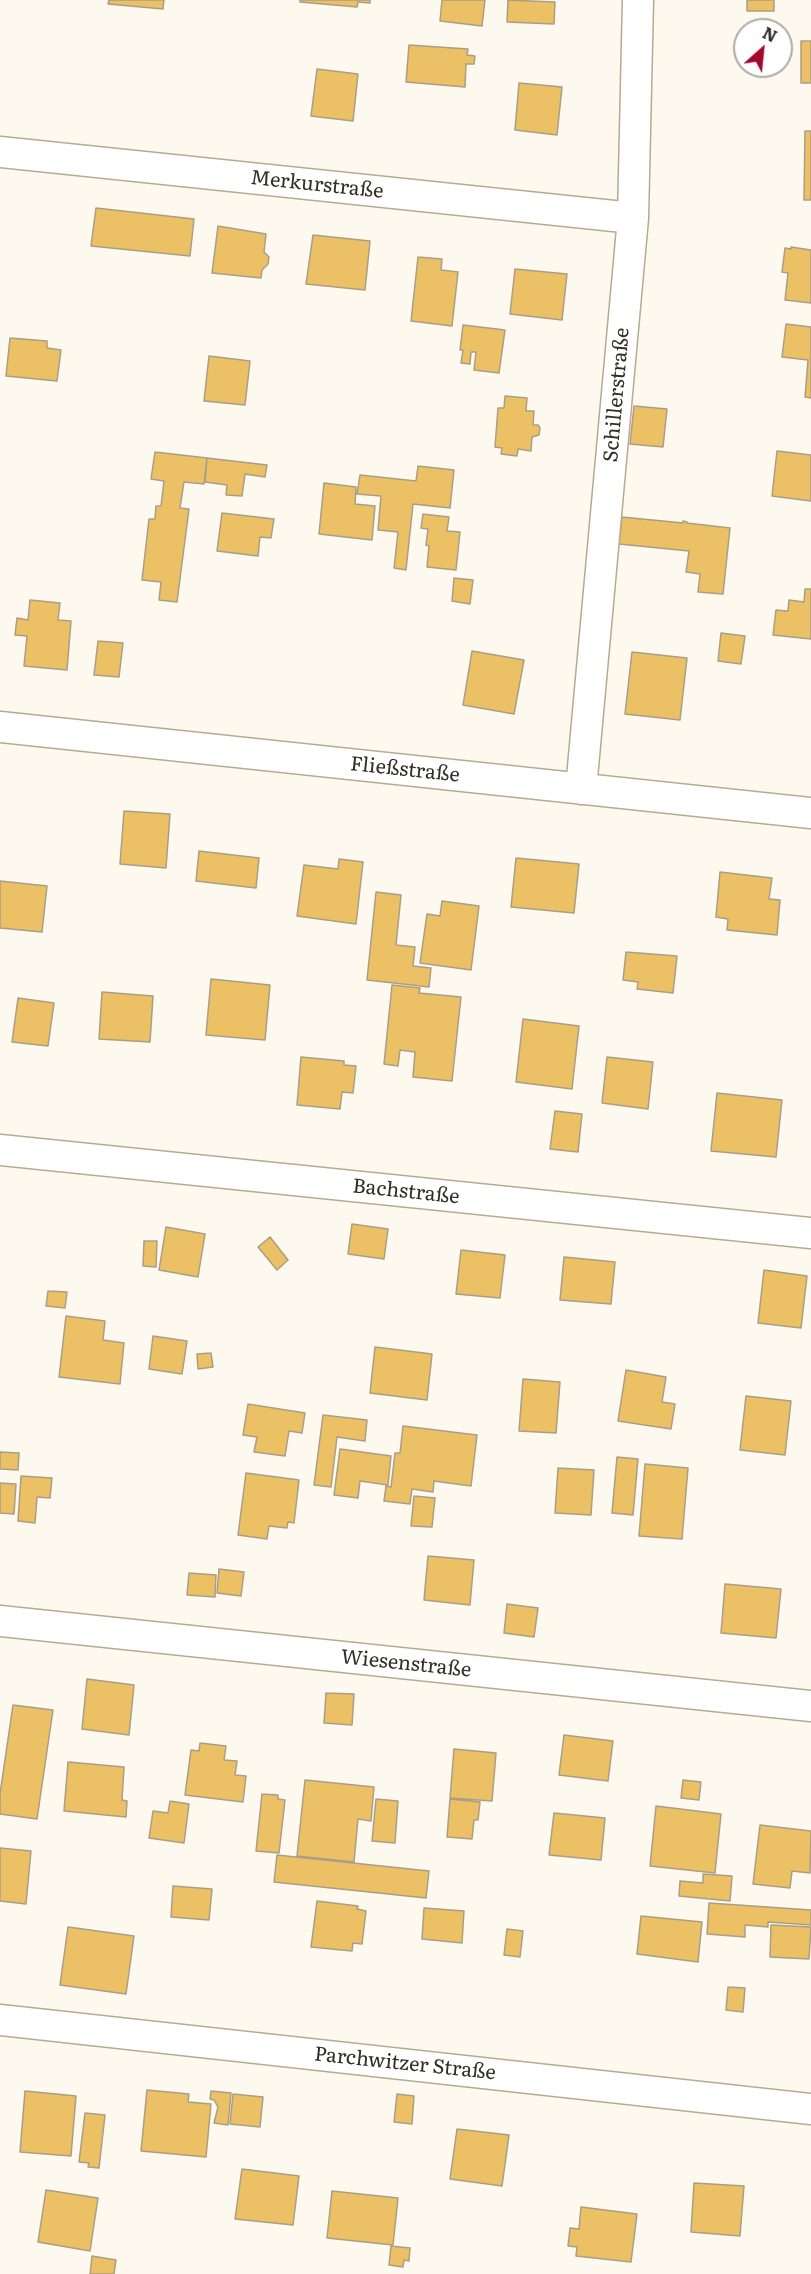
<!DOCTYPE html>
<meta charset="utf-8">
<style>
body{margin:0}
#map{position:relative;width:811px;height:2274px;overflow:hidden;background:#fef9ee;font-family:Literata,serif}
canvas{display:block}
.north{position:absolute;left:733px;top:18px;width:60px;height:60px;box-sizing:border-box;background:#fff;border:2px solid #adaba8;border-radius:50%;rotate:27deg;font-size:16px;font-weight:700;line-height:24px;text-align:center;color:#332e25}
.north::after{content:'';display:block;margin:auto;width:21px;height:27px;background:#a5092e;clip-path:polygon(50% 0,100% 100%,50% 72%,0 100%)}
</style>
<div id="map">
<canvas width="811" height="2274"></canvas>
<div class="north">N</div>
</div>
<script>
const ctx = document.querySelector('canvas').getContext('2d');
ctx.lineJoin = 'round';
function fillPath(path, color) { ctx.fillStyle = color; ctx.fill(path, 'evenodd'); }
const shape = rows => new Path2D(rows.map(r => 'M' + r).join(''));
function strokePath(path, color, width, dash) { ctx.strokeStyle = color; ctx.lineWidth = width; ctx.lineCap = dash ? 'butt' : 'round'; ctx.setLineDash(dash || []); ctx.stroke(path); }
function drawText(font, color, halo, rows, align = 'center') {
  ctx.font = font + ' Literata,serif'; ctx.lineWidth = 6; ctx.setLineDash([]); ctx.textBaseline = 'middle'; ctx.strokeStyle = halo; ctx.fillStyle = color; for (const [text, x, y, turn = 0] of rows) {
    ctx.save(); ctx.translate(x, y); ctx.rotate((+turn || 0) * Math.PI / 180); ctx.textAlign = isNaN(turn) ? turn : align; if (halo) ctx.strokeText(text, 0, 0); ctx.fillText(text, 0, 0); ctx.restore();
  }
}
const building = shape([
 [109,0,164,0,163,9,108,4,109,0],
 [300,0,370,0,370,3,358,2,357,7,300,2,300,0],
 [442,0,485,0,482,26,440,21,442,0],
 [508,0,555,2,554,24,507,22,508,0],
 [747,0,774,0,774,11,747,11,747,0],
 [801,41,811,41,811,83,801,83,801,41],
 [409,45,468,49,467,55,475,56,474,64,466,64,465,87,406,82,409,45],
 [317,69,358,74,353,121,311,116,317,69],
 [519,83,562,87,557,135,515,130,519,83],
 [805,131,811,131,811,200,804,200,805,131],
 [96,208,194,219,190,256,91,246,96,208],
 [218,226,266,234,264,252,269,257,268,264,262,270,261,278,212,273,218,226],
 [313,235,370,241,365,290,306,284,313,235],
 [791,247,811,250,811,303,785,300,788,273,782,272,785,248,791,249,791,247],
 [418,257,442,259,441,270,458,272,452,326,411,321,418,257],
 [515,269,567,274,562,320,510,314,515,269],
 [786,324,811,327,811,398,805,397,808,360,782,357,786,324],
 [463,325,505,330,499,373,474,370,476,352,471,352,470,364,461,363,463,350,460,350,463,325],
 [10,338,47,341,47,348,61,350,57,381,6,376,10,338],
 [209,356,250,361,245,405,204,401,209,356],
 [505,396,527,398,526,411,534,411,533,425,538,425,540,428,539,435,532,437,531,451,518,449,517,456,501,454,502,448,495,447,498,408,504,408,505,396],
 [634,406,667,409,663,447,630,444,634,406],
 [777,451,811,455,811,501,772,496,777,451],
 [155,452,207,458,204,484,184,482,180,508,189,509,177,602,159,600,161,582,142,580,149,519,155,519,156,506,161,506,164,481,151,479,155,452],
 [207,458,267,465,265,477,245,474,242,496,226,495,227,485,205,482,207,458],
 [418,466,454,470,450,508,413,504,406,570,394,568,398,532,378,530,381,496,357,494,360,475,416,481,418,466],
 [324,483,356,487,355,504,375,506,372,540,319,534,324,483],
 [222,513,274,519,271,538,260,537,258,556,217,551,222,513],
 [423,514,449,517,447,531,460,532,456,570,427,567,429,546,426,545,428,529,421,528,423,514],
 [622,517,683,523,683,521,687,522,687,523,730,528,723,594,698,592,700,574,686,572,689,551,619,544,622,517],
 [454,578,473,580,470,604,452,601,454,578],
 [805,589,811,589,811,639,773,635,776,610,788,611,789,600,804,602,805,589],
 [30,600,60,603,58,620,71,621,67,670,24,666,27,636,15,635,17,618,28,620,30,600],
 [721,633,745,636,741,664,718,661,721,633],
 [98,641,123,643,119,677,94,675,98,641],
 [472,651,524,660,514,714,463,705,472,651],
 [632,652,687,658,680,720,625,714,632,652],
 [124,811,170,814,166,868,120,864,124,811],
 [199,851,259,858,256,888,196,881,199,851],
 [516,858,579,864,574,913,511,907,516,858],
 [339,859,363,862,356,924,297,916,304,865,338,869,339,859],
 [720,872,772,878,769,899,780,900,777,935,727,930,728,919,716,917,720,872],
 [0,881,47,886,42,932,0,928,0,881],
 [376,892,401,895,396,945,415,947,413,966,431,968,429,987,367,980,376,892],
 [442,901,479,906,471,970,420,963,427,914,440,916,442,901],
 [626,952,677,956,673,993,637,989,638,982,623,980,626,952],
 [211,979,270,985,265,1040,206,1035,211,979],
 [392,985,420,988,419,993,461,997,452,1081,413,1077,415,1052,400,1050,398,1066,384,1064,392,985],
 [102,992,153,996,150,1042,99,1039,102,992],
 [18,998,54,1003,48,1046,12,1042,18,998],
 [523,1019,579,1026,572,1089,516,1082,523,1019],
 [301,1057,344,1061,344,1065,356,1066,353,1093,342,1092,340,1109,297,1105,301,1057],
 [607,1057,653,1062,648,1109,602,1103,607,1057],
 [717,1093,782,1100,776,1157,711,1151,717,1093],
 [555,1111,582,1114,578,1152,550,1149,555,1111],
 [352,1224,388,1229,384,1259,348,1254,352,1224],
 [166,1227,205,1234,198,1277,159,1270,166,1227],
 [270,1237,288,1260,277,1270,258,1247,270,1237],
 [144,1241,157,1241,156,1267,143,1266,144,1241],
 [461,1250,505,1255,500,1298,456,1294,461,1250],
 [564,1257,615,1262,611,1304,560,1300,564,1257],
 [764,1270,807,1276,801,1328,758,1323,764,1270],
 [48,1291,67,1292,65,1308,46,1306,48,1291],
 [66,1316,105,1321,103,1340,124,1343,120,1384,59,1377,66,1316],
 [153,1336,187,1341,182,1374,149,1369,153,1336],
 [375,1347,432,1354,427,1400,370,1393,375,1347],
 [211,1353,213,1367,198,1369,197,1354,211,1353],
 [626,1370,666,1377,662,1402,675,1404,671,1429,618,1421,626,1370],
 [523,1379,560,1382,556,1433,519,1431,523,1379],
 [746,1396,791,1401,785,1455,740,1450,746,1396],
 [248,1404,305,1413,302,1433,289,1431,285,1456,254,1452,257,1437,243,1435,248,1404],
 [323,1415,367,1420,365,1441,337,1437,331,1487,314,1485,323,1415],
 [403,1426,477,1435,471,1486,434,1481,433,1492,412,1489,410,1504,384,1501,386,1486,391,1487,395,1453,400,1453,403,1426],
 [340,1449,391,1456,388,1485,360,1481,358,1498,334,1495,340,1449],
 [0,1452,19,1453,18,1470,0,1469,0,1452],
 [617,1457,638,1459,633,1515,612,1513,617,1457],
 [645,1464,688,1468,682,1539,639,1536,645,1464],
 [558,1468,594,1470,591,1515,555,1513,558,1468],
 [246,1473,299,1480,294,1523,288,1522,287,1528,269,1526,267,1539,238,1535,246,1473],
 [21,1476,52,1478,50,1498,37,1497,35,1523,18,1521,21,1476],
 [0,1483,16,1484,14,1514,0,1513,0,1483],
 [414,1496,435,1498,432,1527,411,1526,414,1496],
 [428,1556,474,1560,470,1605,424,1600,428,1556],
 [219,1569,244,1572,241,1596,217,1593,219,1569],
 [189,1573,216,1575,215,1597,187,1595,189,1573],
 [725,1584,781,1589,776,1638,721,1633,725,1584],
 [507,1604,538,1608,534,1637,504,1633,507,1604],
 [87,1679,134,1685,129,1735,82,1729,87,1679],
 [326,1693,354,1694,352,1725,324,1723,326,1693],
 [13,1705,53,1710,37,1819,0,1814,0,1794,13,1705],
 [564,1735,613,1741,608,1781,559,1775,564,1735],
 [200,1743,226,1746,224,1760,237,1761,235,1775,246,1776,243,1802,185,1795,191,1750,199,1751,200,1743],
 [454,1749,496,1753,492,1801,450,1798,454,1749],
 [68,1762,124,1767,122,1800,127,1801,126,1817,64,1811,68,1762],
 [305,1780,374,1787,371,1821,358,1819,354,1862,297,1856,305,1780],
 [683,1780,701,1782,699,1800,681,1798,683,1780],
 [262,1794,278,1795,278,1799,285,1800,279,1853,256,1851,262,1794],
 [376,1799,398,1801,395,1843,372,1841,376,1799],
 [450,1799,480,1802,478,1820,474,1820,472,1839,447,1837,450,1799],
 [170,1801,189,1804,184,1843,149,1838,153,1811,168,1813,170,1801],
 [656,1806,721,1814,715,1873,650,1866,656,1806],
 [554,1813,605,1818,601,1860,549,1855,554,1813],
 [760,1825,811,1831,810,1873,792,1871,790,1888,753,1884,760,1825],
 [0,1848,31,1851,26,1904,0,1901,0,1848],
 [277,1855,429,1871,426,1898,274,1882,277,1855],
 [703,1874,732,1876,730,1901,679,1896,680,1881,703,1883,703,1874],
 [173,1886,212,1889,209,1920,171,1917,173,1886],
 [317,1901,358,1906,357,1909,366,1911,362,1944,353,1943,352,1951,311,1947,317,1901],
 [709,1903,811,1910,811,1925,768,1922,768,1927,745,1925,745,1937,707,1934,709,1903],
 [424,1908,464,1911,462,1943,422,1939,424,1908],
 [641,1916,702,1922,698,1962,637,1954,641,1916],
 [771,1925,811,1927,809,1959,770,1957,771,1925],
 [68,1927,134,1936,126,1994,60,1985,68,1927],
 [507,1929,523,1931,520,1957,504,1955,507,1929],
 [728,1987,745,1988,743,2012,726,2010,728,1987],
 [147,2090,189,2094,188,2102,211,2104,206,2157,141,2151,147,2090],
 [25,2091,76,2096,71,2156,20,2152,25,2091],
 [211,2091,231,2093,228,2125,214,2123,218,2107,214,2100,210,2099,211,2091],
 [233,2094,263,2097,260,2127,230,2124,233,2094],
 [397,2094,414,2096,412,2124,394,2122,397,2094],
 [85,2113,105,2115,99,2168,88,2167,89,2163,79,2162,85,2113],
 [457,2129,509,2135,502,2186,450,2179,457,2129],
 [242,2169,299,2176,293,2225,235,2219,242,2169],
 [694,2183,744,2186,740,2236,691,2232,694,2183],
 [46,2190,98,2198,90,2251,38,2242,46,2190],
 [332,2191,398,2198,393,2245,327,2238,332,2191],
 [581,2207,637,2214,631,2262,576,2256,577,2247,568,2246,570,2228,579,2229,581,2207],
 [391,2246,410,2248,409,2261,404,2260,403,2267,389,2265,391,2246],
 [92,2256,116,2260,114,2274,90,2274,92,2256]
]);
fillPath(building, '#ecc064');
strokePath(building, '#aa9e86', 1.5);
const street = shape([
 [0,152,633,218],
 [0,727,811,813],
 [581,789,633,218,638,0],
 [0,1150,811,1233],
 [0,1621,811,1706],
 [0,2020,811,2109]
]);
strokePath(street, '#b7aa93', 33);
strokePath(street, '#fff', 30);
drawText('20px', '#332e25', '#fff', [
 ["Merkurstraße",317,185,6],
 ["Schillerstraße",617,395,-85],
 ["Fließstraße",405,770,6],
 ["Bachstraße",406,1192,6],
 ["Wiesenstraße",406,1664,6],
 ["Parchwitzer Straße",405,2064,6]
]);
</script>
